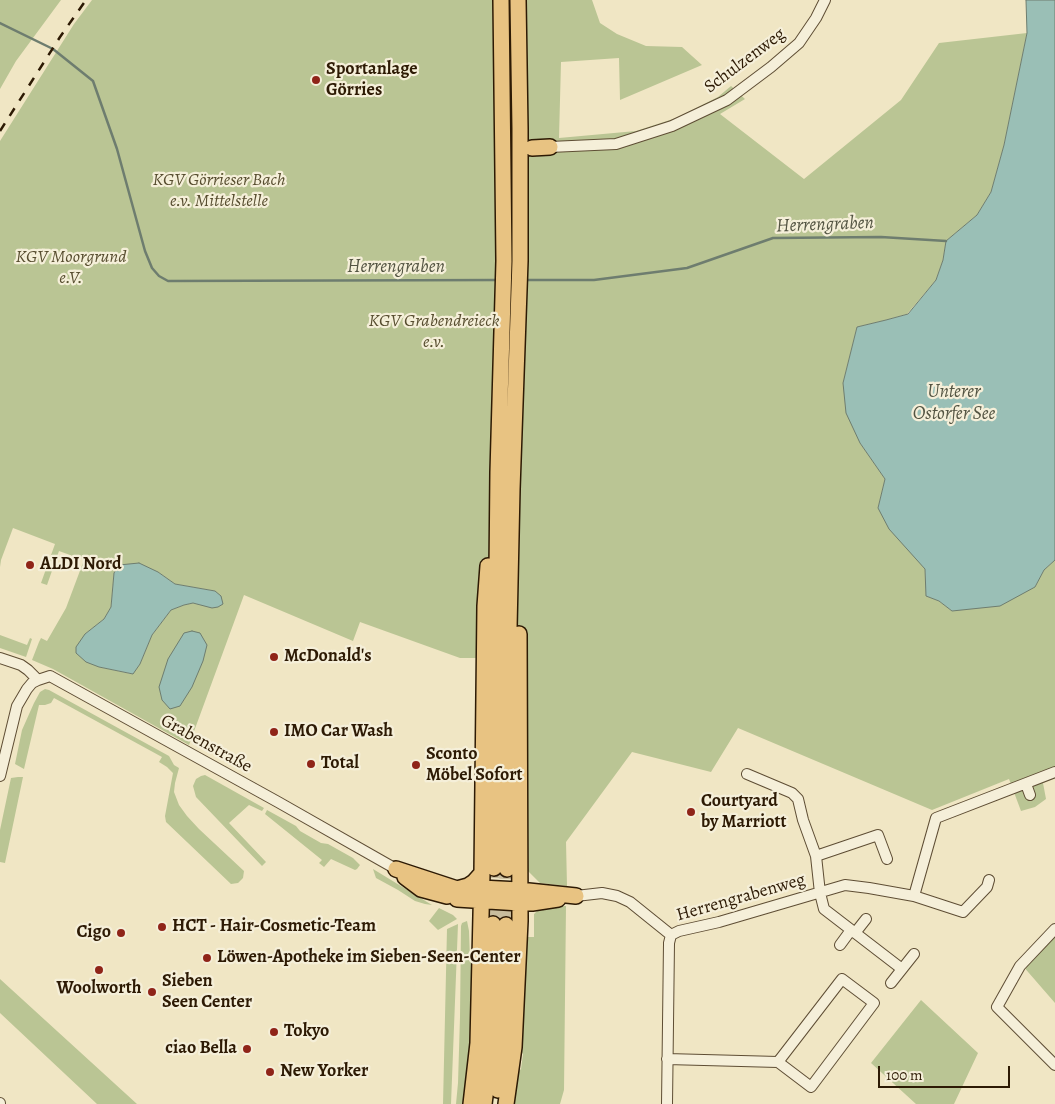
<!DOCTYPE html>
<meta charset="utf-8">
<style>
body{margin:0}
#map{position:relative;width:1055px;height:1104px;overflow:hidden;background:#f0e6c4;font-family:Alegreya,serif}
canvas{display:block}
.scale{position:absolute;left:878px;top:1066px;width:132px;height:22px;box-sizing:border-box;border:2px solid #2d1a04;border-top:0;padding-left:6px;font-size:15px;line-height:18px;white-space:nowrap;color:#2d1a04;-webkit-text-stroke:4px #f5efd9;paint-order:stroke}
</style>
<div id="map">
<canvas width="1055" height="1104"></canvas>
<div class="scale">100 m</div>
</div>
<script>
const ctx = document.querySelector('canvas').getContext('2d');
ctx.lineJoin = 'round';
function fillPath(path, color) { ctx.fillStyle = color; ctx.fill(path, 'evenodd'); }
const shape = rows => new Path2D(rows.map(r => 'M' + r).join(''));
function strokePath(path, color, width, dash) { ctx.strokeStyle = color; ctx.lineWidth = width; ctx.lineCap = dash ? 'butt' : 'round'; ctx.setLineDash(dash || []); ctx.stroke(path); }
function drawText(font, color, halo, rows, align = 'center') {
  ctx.font = font + ' Alegreya,serif'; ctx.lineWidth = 4.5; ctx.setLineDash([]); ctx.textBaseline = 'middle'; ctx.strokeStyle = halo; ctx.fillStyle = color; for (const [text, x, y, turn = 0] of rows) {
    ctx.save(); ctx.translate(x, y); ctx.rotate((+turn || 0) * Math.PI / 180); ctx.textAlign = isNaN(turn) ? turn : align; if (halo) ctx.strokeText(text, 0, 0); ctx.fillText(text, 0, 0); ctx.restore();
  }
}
fillPath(shape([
 [0,0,61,0,16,61,0,89],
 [92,0,592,0,600,23,617,34,646,46,682,47,702,65,620,100,619,58,561,62,559,138,636,131,676,118,718,97,731,86,745,99,720,114,804,179,901,100,939,43,1027,33,1004,145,991,192,977,215,946,241,943,260,936,280,907,314,886,320,857,327,843,383,860,443,885,479,878,508,925,569,927,596,939,601,952,611,1035,587,1044,570,1055,560,1055,778,1043,783,1046,799,1035,807,1021,811,1009,779,932,810,738,728,711,772,632,752,566,842,567,886,540,883,527,870,526,662,475,658,460,658,360,622,353,641,244,595,189,745,53,669,32,660,39,642,41,638,47,641,66,608,84,560,59,551,47,585,41,583,55,544,13,528,1,560,0,567,0,141,74,24],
 [119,565,158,572,175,584,215,591,202,605,193,603,184,605,171,610,152,635,140,664,132,674,99,667,85,634,104,619,111,607,114,573],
 [0,635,27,645,30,638,32,639,26,657,0,648],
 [45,689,49,690,169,756,174,765,179,768,175,783,174,792,179,805,187,816,199,829,244,871,243,878,238,883,231,884,166,822,165,816,173,773,167,767,159,762,162,757,54,698,51,703,45,705,39,705,24,769,15,764,22,730,34,703,40,692],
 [205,775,264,808,262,811,249,805,229,823,266,862,262,866,196,797,193,786,196,779,201,776],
 [18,777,23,777,5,863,0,862,0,830,11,778],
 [267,810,296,826,300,831,321,843,328,844,353,858,360,865,357,869,355,870,331,859,324,867,319,863,322,860,265,814],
 [373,869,432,905,425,904,415,901,398,890,376,878],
 [555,906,566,906,564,1090,560,1104,514,1104,518,1072,521,1069,523,1054,520,1050,526,937,534,937,534,914,541,907],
 [439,908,453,915,457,919,438,930,429,921],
 [467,921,469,931,470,960,474,960,477,983,467,1104,456,1104,458,1083,460,1017,461,926,462,923],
 [458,924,451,1104,443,1104,447,929],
 [1055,929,1055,1003,1022,965],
 [0,979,137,1104,97,1104,0,1013],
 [921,1000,978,1053,954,1104,916,1104,871,1063]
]), '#bac594');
const water = shape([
 [1026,0,1055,0,1055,560,1044,570,1035,587,1000,606,952,611,939,601,926,596,925,569,889,529,878,508,885,479,860,443,846,413,843,383,857,327,886,320,908,314,936,280,943,260,946,241,977,215,991,192,1004,145,1027,33,1026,0],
 [139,563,158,572,175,584,215,591,221,596,223,604,218,607,212,608,193,603,184,605,171,610,152,635,140,664,133,674,99,667,86,662,76,653,76,647,85,634,104,619,111,607,114,573,119,565,139,563],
 [192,631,200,633,207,645,203,661,192,687,180,706,170,709,162,700,159,687,168,659,184,633,192,631]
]);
fillPath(water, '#9abfb6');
strokePath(water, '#6e7d6f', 1);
strokePath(shape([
 [0,23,53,49,93,81,117,149,145,251,152,268,159,276,168,281,499,280],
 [524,280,594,280,687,268,773,238,881,237,946,241]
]), '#6e7d6f', 2.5);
strokePath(shape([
 [493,924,494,868],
 [506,925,507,869]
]), '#c9bd9e', 15, [15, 8]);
const minor = shape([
 [550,147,616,144,672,126,727,100,771,67,799,43,816,18,825,0],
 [0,658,21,665,28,670,38,680],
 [747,774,792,793,798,799,803,820,816,856,820,893,824,909,902,969],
 [0,776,17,706,27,689,32,683,38,680,50,676,278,802,396,869],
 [1026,784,1030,795],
 [816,856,878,835,887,859],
 [576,896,602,893,617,896,630,902,671,935,669,943,667,1104],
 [914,896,936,818,1055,772],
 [1055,929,1020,966,997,1007,1055,1065],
 [855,933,866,919],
 [671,935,679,931,719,922,845,885,869,888,914,896,963,912,987,887,989,880],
 [840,945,851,930],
 [891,983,914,954],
 [667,1059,778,1062,811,1087,874,1003,842,979,778,1062],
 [0,1103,0,1104]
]);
const highway = shape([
 [532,148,550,147],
 [494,868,498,472,504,261,501,0],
 [396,869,457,889,481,888,519,890,576,896],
 [507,869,506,767,512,489,520,261,520,129,518,0],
 [405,877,421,889,447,896],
 [457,889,468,886,474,882,482,873,485,606,488,566],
 [457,899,520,903,532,903,558,899],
 [498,1090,505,994,506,925],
 [471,1104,478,1043,482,873],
 [484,1104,487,1080,493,990,493,924],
 [506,1104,514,1047,520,921,519,634]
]);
strokePath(minor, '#5e4d34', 12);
strokePath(highway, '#2d1a04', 18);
strokePath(minor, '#f5efd9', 10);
strokePath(highway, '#e8c382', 15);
strokePath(shape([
 [0,131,60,37,86,0]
]), '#2d1a04', 2.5, [9, 9]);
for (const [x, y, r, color] of [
 [316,80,5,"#8f2418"],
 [30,565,5,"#8f2418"],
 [274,657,5,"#8f2418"],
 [274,732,5,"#8f2418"],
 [311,764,5,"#8f2418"],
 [416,765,5,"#8f2418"],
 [691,812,5,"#8f2418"],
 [162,927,5,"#8f2418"],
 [121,933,5,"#8f2418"],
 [207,958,5,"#8f2418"],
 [99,970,5,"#8f2418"],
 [152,992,5,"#8f2418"],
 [274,1032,5,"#8f2418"],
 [247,1049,5,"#8f2418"],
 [270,1072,5,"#8f2418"]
]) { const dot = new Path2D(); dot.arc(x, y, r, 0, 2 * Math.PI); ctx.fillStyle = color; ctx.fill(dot); strokePath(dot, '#f5efd9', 2); }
drawText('18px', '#2d1a04', '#f5efd9', [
 ["Schulzenweg",745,61,-37],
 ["Grabenstraße",206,744,29],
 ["Herrengrabenweg",741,898,-16]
]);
drawText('bold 18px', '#2d1a04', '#f5efd9', [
 ["Sportanlage",326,70],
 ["Görries",326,91],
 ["ALDI Nord",40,565],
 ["McDonald's",284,657],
 ["IMO Car Wash",284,732],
 ["Sconto",426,755],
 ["Möbel Sofort",426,776],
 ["Total",321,764],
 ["Courtyard",701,802],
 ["by Marriott",701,823],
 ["HCT - Hair-Cosmetic-Team",172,927],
 ["Cigo",111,933,"right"],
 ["Löwen-Apotheke im Sieben-Seen-Center",217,958],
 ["Sieben",162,982],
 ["Seen Center",162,1003],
 ["Woolworth",99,989,"center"],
 ["Tokyo",284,1032],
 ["ciao Bella",237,1049,"right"],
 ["New Yorker",280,1072]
], 'left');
drawText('italic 18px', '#574d2f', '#f5efd9', [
 ["KGV Görrieser Bach",219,181],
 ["e.v. Mittelstelle",219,202],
 ["KGV Moorgrund",71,258],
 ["e.V.",71,279],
 ["KGV Grabendreieck",434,322],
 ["e.v.",434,343]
]);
drawText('italic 19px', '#535442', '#f5efd9', [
 ["Herrengraben",825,225,-2],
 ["Herrengraben",396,267],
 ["Unterer",954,392],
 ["Ostorfer See",954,414]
]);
</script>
